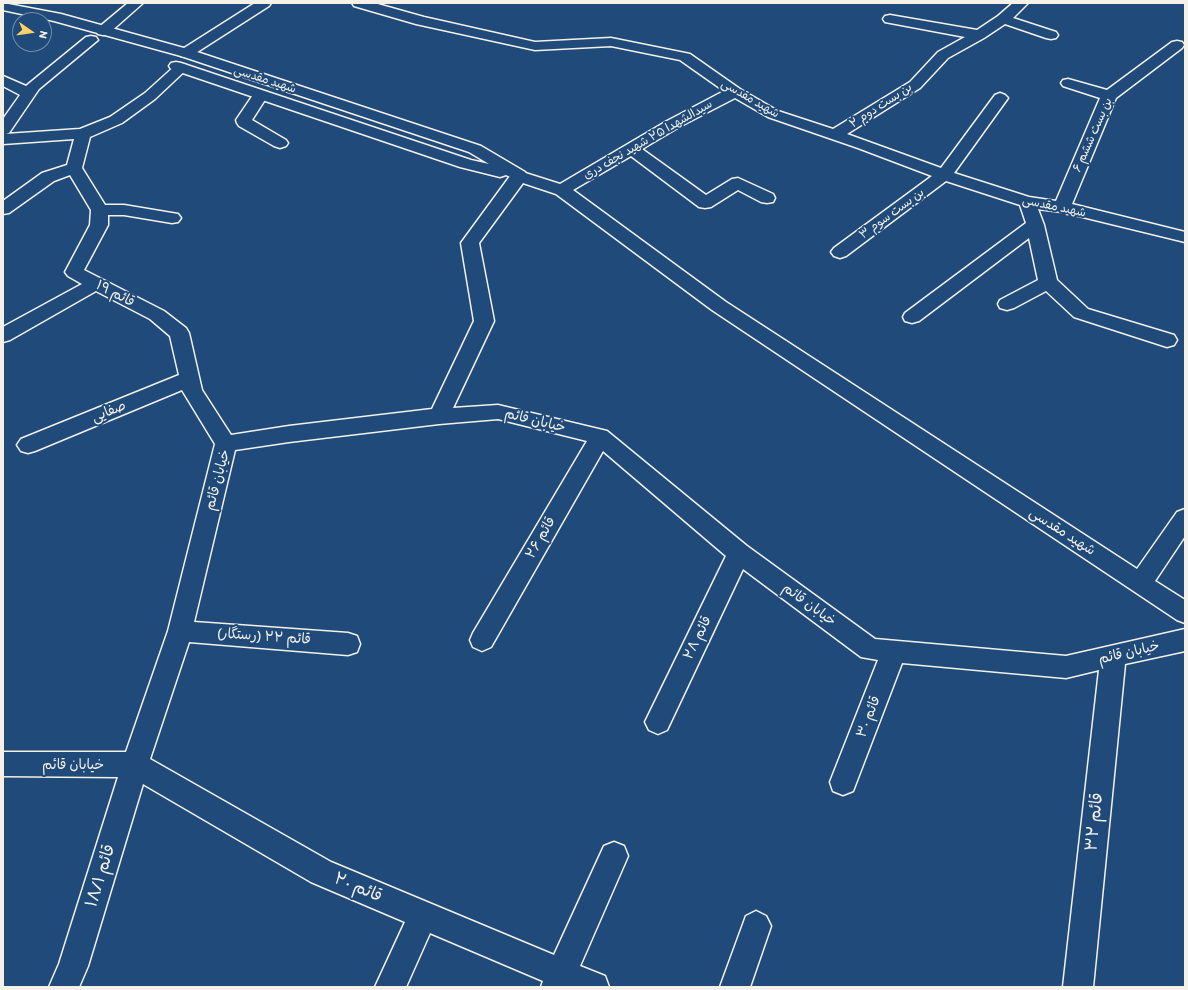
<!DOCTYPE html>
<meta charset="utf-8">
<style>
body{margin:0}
#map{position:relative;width:1188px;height:990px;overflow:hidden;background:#1f4a7a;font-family:Itim,sans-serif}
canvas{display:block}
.frame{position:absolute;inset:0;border:4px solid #f4f1e8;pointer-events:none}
.north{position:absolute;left:12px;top:12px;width:40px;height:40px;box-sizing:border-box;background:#1f4a7a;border:1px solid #748da6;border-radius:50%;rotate:103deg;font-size:11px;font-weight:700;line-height:16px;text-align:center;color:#f4f1e8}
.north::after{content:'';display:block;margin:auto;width:14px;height:18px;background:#ffd166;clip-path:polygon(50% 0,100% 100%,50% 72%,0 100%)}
</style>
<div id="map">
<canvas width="1188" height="990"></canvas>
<div class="frame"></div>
<div class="north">N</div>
</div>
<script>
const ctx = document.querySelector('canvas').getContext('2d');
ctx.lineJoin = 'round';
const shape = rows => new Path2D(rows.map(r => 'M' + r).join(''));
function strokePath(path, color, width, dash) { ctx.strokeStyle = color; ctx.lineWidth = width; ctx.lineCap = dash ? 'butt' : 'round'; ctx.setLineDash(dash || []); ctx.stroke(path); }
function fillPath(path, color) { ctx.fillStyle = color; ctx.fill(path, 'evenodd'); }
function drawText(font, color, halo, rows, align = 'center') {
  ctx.font = font + ' Itim,"Playpen Sans Arabic",sans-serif'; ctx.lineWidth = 4; ctx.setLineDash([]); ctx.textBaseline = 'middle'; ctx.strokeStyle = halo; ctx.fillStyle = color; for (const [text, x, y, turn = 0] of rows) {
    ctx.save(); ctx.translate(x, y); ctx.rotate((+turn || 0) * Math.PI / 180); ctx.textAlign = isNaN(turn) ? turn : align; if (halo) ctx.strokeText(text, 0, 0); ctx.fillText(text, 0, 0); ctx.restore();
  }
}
const minor = shape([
 [128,3,143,3,108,34,103,35,98,34,96,31,98,28,128,3],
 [255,3,271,3,269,6,191,56,186,57,181,56,179,53,181,50,255,3],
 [352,3,374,3,424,17,535,42,611,38,690,54,740,89,778,111,833,129,910,82,938,52,965,37,885,22,883,19,885,16,890,15,977,30,998,16,1013,3,1028,3,1013,18,1056,32,1058,35,1056,38,1051,39,1046,38,1005,24,984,38,948,58,920,88,847,134,941,168,995,95,1000,93,1005,95,1008,98,954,173,1029,197,1056,201,1100,98,1063,86,1061,83,1063,80,1068,79,1107,90,1172,42,1177,41,1182,42,1184,45,1182,48,1116,98,1072,204,1185,232,1185,242,1062,212,1038,209,1044,225,1057,280,1088,309,1174,335,1177,340,1174,345,1167,347,1074,317,1046,291,1014,308,1007,310,1000,308,998,304,1000,300,1038,280,1029,238,919,321,912,323,905,321,903,317,905,313,1026,223,1020,205,946,181,846,256,840,258,834,256,831,252,834,248,932,176,858,148,768,117,735,98,679,127,642,149,706,195,732,179,738,178,773,194,775,198,773,202,767,203,761,202,738,190,711,207,705,208,699,207,631,156,573,190,726,302,1137,569,1177,512,1185,509,1185,536,1155,581,1185,600,1185,623,1177,620,712,310,556,194,523,183,479,243,494,321,453,408,498,405,607,431,747,546,875,639,1066,656,1185,629,1185,651,1125,664,1093,987,1063,987,1099,670,1066,678,902,663,853,791,843,795,833,791,830,782,878,660,861,657,743,569,667,730,658,734,649,730,645,722,726,556,603,451,491,647,482,651,473,647,470,640,473,633,587,441,498,419,439,424,289,442,235,450,194,622,348,633,357,636,360,644,357,652,348,655,189,642,150,759,331,862,554,955,604,846,614,842,624,846,628,856,580,966,605,976,609,987,541,987,543,981,430,933,406,987,375,987,405,922,311,882,143,784,88,966,79,987,49,987,59,964,118,777,3,776,3,752,126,752,168,631,215,444,182,390,35,451,28,453,21,451,17,445,21,439,179,375,170,336,150,319,96,291,10,340,3,342,3,327,82,284,68,276,65,272,90,225,91,210,70,175,54,181,9,213,3,214,3,201,42,173,67,165,74,139,3,144,3,119,20,95,3,86,3,76,26,86,86,37,91,36,96,37,98,40,39,89,9,133,6,134,80,129,110,117,145,93,176,65,181,64,186,65,188,68,155,99,122,123,90,137,82,168,105,205,124,205,178,214,181,218,178,222,172,223,124,215,108,215,108,225,84,270,164,311,186,328,189,333,202,390,231,435,289,426,432,409,474,321,461,243,513,172,519,171,560,184,667,121,724,91,680,60,611,46,535,50,416,24,354,6,352,3],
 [260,90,265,92,268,95,252,120,286,140,288,143,286,146,280,148,274,146,239,126,237,123,236,120,255,92,260,90],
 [756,911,766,916,771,926,750,987,720,987,746,916,756,911]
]);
const major = shape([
 [3,3,61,14,191,50,481,146,525,172,527,176,525,180,519,181,506,175,500,177,460,167,171,69,169,66,171,63,176,62,181,63,471,160,489,164,469,152,181,56,54,21,3,10,3,3]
]);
strokePath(minor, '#f4f1e8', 3);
strokePath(major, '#f4f1e8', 3);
fillPath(minor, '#1f4a7a');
fillPath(major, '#1f4a7a');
drawText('12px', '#f4f1e8', '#1f4a7a', [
 ["شهید مقدسی",265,80,18],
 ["شهید مقدسی",750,99,30],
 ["بن بست دوم ۲",881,106,-33],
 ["بن بست ششم ۶",1093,135,-66],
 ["سیدالشهدا ۲۵ شهید نجف دری",648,140,-30],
 ["شهید مقدسی",1054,207,12],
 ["بن بست سوم ۳",892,214,-36]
]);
drawText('14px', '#f4f1e8', '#1f4a7a', [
 ["قائم ۱۹",115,294,27],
 ["صفایی",109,412,-22],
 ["خیابان قائم",535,421,14],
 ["خیابان قائم",218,480,-75],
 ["شهید مقدسی",1062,532,33],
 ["قائم ۲۶",541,538,-60],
 ["خیابان قائم",809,605,36],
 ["قائم ۲۲ (رستگار)",264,637,4],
 ["قائم ۲۸",698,638,-64],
 ["خیابان قائم",1129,653,-13],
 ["قائم ۳۰",869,717,-69],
 ["خیابان قائم",73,765]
]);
drawText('17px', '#f4f1e8', '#1f4a7a', [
 ["قائم ۳۲",1095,822,-84],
 ["قائم ۱۸/۱",101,876,-73],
 ["قائم ۲۰",358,888,23]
]);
</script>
